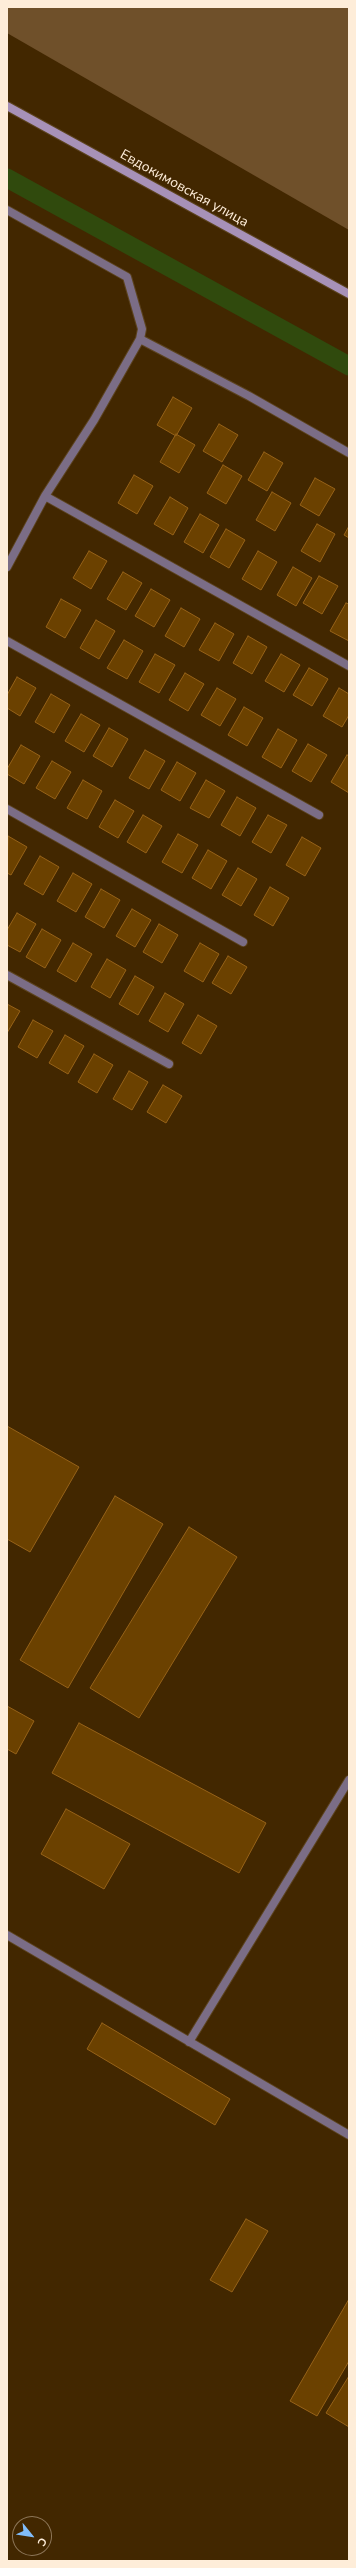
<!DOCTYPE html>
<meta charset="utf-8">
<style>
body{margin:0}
#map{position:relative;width:356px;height:2568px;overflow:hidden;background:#422700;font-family:"Nunito Sans",sans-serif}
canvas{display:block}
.frame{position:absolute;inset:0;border:8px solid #feedd9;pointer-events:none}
.north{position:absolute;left:12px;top:2516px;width:40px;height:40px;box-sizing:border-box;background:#422700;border:1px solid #8d7657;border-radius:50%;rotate:120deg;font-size:11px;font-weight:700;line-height:16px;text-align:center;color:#feedd9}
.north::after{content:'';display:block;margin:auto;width:14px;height:18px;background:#81bdfa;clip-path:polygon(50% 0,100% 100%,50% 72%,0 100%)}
</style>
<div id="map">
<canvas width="356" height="2568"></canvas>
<div class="frame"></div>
<div class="north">С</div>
</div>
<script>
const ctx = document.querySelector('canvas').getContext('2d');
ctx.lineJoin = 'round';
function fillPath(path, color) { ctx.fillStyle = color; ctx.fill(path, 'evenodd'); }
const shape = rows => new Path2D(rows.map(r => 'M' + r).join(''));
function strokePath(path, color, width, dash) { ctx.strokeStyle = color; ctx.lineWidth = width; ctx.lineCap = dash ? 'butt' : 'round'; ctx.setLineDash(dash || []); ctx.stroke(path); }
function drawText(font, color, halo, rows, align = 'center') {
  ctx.font = font + ' "Nunito Sans",sans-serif'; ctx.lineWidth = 3.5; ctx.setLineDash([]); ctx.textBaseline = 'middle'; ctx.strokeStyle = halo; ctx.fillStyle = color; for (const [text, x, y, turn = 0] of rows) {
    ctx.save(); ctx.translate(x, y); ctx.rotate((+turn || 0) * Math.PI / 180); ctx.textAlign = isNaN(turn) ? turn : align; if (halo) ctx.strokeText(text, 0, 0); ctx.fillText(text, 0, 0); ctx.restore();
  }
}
fillPath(shape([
 [7,7,349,7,349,230,7,33]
]), '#6f502a');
strokePath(shape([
 [7,178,349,366]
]), '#304a0d', 19);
const building = shape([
 [173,397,192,408,176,436,157,425,173,397],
 [219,424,238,435,222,462,203,451,219,424],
 [176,434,195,445,179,473,160,462,176,434],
 [264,452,283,463,267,491,248,480,264,452],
 [223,465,242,476,226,504,207,493,223,465],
 [134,475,153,486,137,514,118,503,134,475],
 [315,478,335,489,319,516,300,505,315,478],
 [272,492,291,503,275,531,256,520,272,492],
 [170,497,188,508,173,535,154,524,170,497],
 [200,514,219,525,203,553,184,542,200,514],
 [317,524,335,534,320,562,301,551,317,524],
 [349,526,349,538,344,535,349,526],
 [226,529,245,540,229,568,210,557,226,529],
 [89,551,107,561,91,589,73,578,89,551],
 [258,551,277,562,261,590,242,579,258,551],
 [293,567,312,578,296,606,277,595,293,567],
 [123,572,142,583,126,610,107,599,123,572],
 [319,576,338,586,322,614,303,603,319,576],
 [151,589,170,600,154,627,135,616,151,589],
 [61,599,81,610,65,638,46,627,61,599],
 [346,603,349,604,349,641,330,631,346,603],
 [181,608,200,619,184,647,165,636,181,608],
 [96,620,115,631,99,659,80,648,96,620],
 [215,623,234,634,219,661,199,650,215,623],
 [248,636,267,647,252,674,233,663,248,636],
 [124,640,143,651,127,679,107,668,124,640],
 [155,654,175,665,159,693,139,682,155,654],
 [281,654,300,665,284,692,265,681,281,654],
 [309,668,328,679,312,706,293,695,309,668],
 [185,673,204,684,188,711,169,700,185,673],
 [17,677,36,688,20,716,7,708,7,695,17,677],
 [217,688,236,699,220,726,201,715,217,688],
 [339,688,349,694,349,715,342,727,323,716,339,688],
 [51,694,70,705,54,733,35,722,51,694],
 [244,707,263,718,247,746,228,735,244,707],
 [81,714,100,725,84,752,65,741,81,714],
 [109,728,128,739,112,767,93,756,109,728],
 [278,729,297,740,281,768,262,757,278,729],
 [308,744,327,755,311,782,292,771,308,744],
 [21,745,40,756,24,784,7,774,7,769,21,745],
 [145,750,165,761,149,789,129,778,145,750],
 [347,755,349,756,349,793,331,782,347,755],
 [52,761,71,772,55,799,36,788,52,761],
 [177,762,196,773,180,801,161,790,177,762],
 [83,780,102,791,87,819,67,808,83,780],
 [206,780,225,791,209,818,190,808,206,780],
 [237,797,256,808,240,836,221,825,237,797],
 [115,800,134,811,118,838,99,827,115,800],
 [143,815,162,826,146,853,127,842,143,815],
 [268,815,287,825,271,853,252,842,268,815],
 [178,834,198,845,182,873,162,862,178,834],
 [8,836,27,847,11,875,7,873,8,836],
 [302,837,321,848,305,876,286,865,302,837],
 [208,850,227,861,211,889,192,878,208,850],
 [40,856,59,867,43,895,24,884,40,856],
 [238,868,257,879,241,906,222,895,238,868],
 [73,873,92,884,76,912,57,901,73,873],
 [270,887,289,898,273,926,254,915,270,887],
 [101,889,120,900,104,928,85,917,101,889],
 [132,909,151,920,135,947,116,936,132,909],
 [17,913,36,924,20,952,7,945,7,930,17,913],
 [159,924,178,935,162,963,143,952,159,924],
 [42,929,61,940,45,968,26,957,42,929],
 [73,943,92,954,76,982,57,971,73,943],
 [200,943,219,954,203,982,184,971,200,943],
 [228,956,247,967,231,994,212,983,228,956],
 [107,959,126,970,110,998,91,987,107,959],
 [135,976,154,987,138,1015,119,1004,135,976],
 [165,993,184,1004,168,1032,149,1021,165,993],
 [7,1004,20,1011,7,1033,7,1004],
 [198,1015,217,1026,201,1054,182,1043,198,1015],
 [33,1020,53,1031,37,1058,18,1047,33,1020],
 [65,1035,84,1046,68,1074,49,1063,65,1035],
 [94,1054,113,1065,97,1093,78,1082,94,1054],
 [129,1071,148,1082,132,1110,113,1099,129,1071],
 [163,1085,182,1096,166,1123,147,1112,163,1085],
 [7,1426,79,1467,30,1552,7,1539,7,1426],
 [115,1496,163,1524,68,1688,20,1660,115,1496],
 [189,1527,237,1557,139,1718,90,1688,189,1527],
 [7,1706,34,1721,16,1754,7,1749,7,1706],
 [79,1723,266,1823,239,1873,52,1773,79,1723],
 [66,1809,130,1844,104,1889,41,1854,66,1809],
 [102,2023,230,2099,215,2125,87,2049,102,2023],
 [246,2219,268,2231,232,2292,210,2280,246,2219],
 [349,2299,349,2361,317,2416,290,2401,349,2299],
 [349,2376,349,2427,326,2413,349,2376]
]);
fillPath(building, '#6b4100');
strokePath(building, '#966218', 1);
const service = shape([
 [7,1935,349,2135],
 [189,2042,349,1780]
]);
const minor = shape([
 [7,210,127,277,142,329,140,339],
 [45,496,349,666],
 [7,567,45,496,94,420,140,339,249,396,349,453],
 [7,641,319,815],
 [7,809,243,942],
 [7,975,169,1064]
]);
const secondary = shape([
 [7,106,349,294]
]);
strokePath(service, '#5c431e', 10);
strokePath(minor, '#5c431e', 10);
strokePath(secondary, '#5c431e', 10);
strokePath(service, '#7b6d86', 8);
strokePath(minor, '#7b6d86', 8);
strokePath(secondary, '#a791b8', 8);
drawText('14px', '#feedd9', '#422700', [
 ["Евдокимовская улица",184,189,29]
]);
</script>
